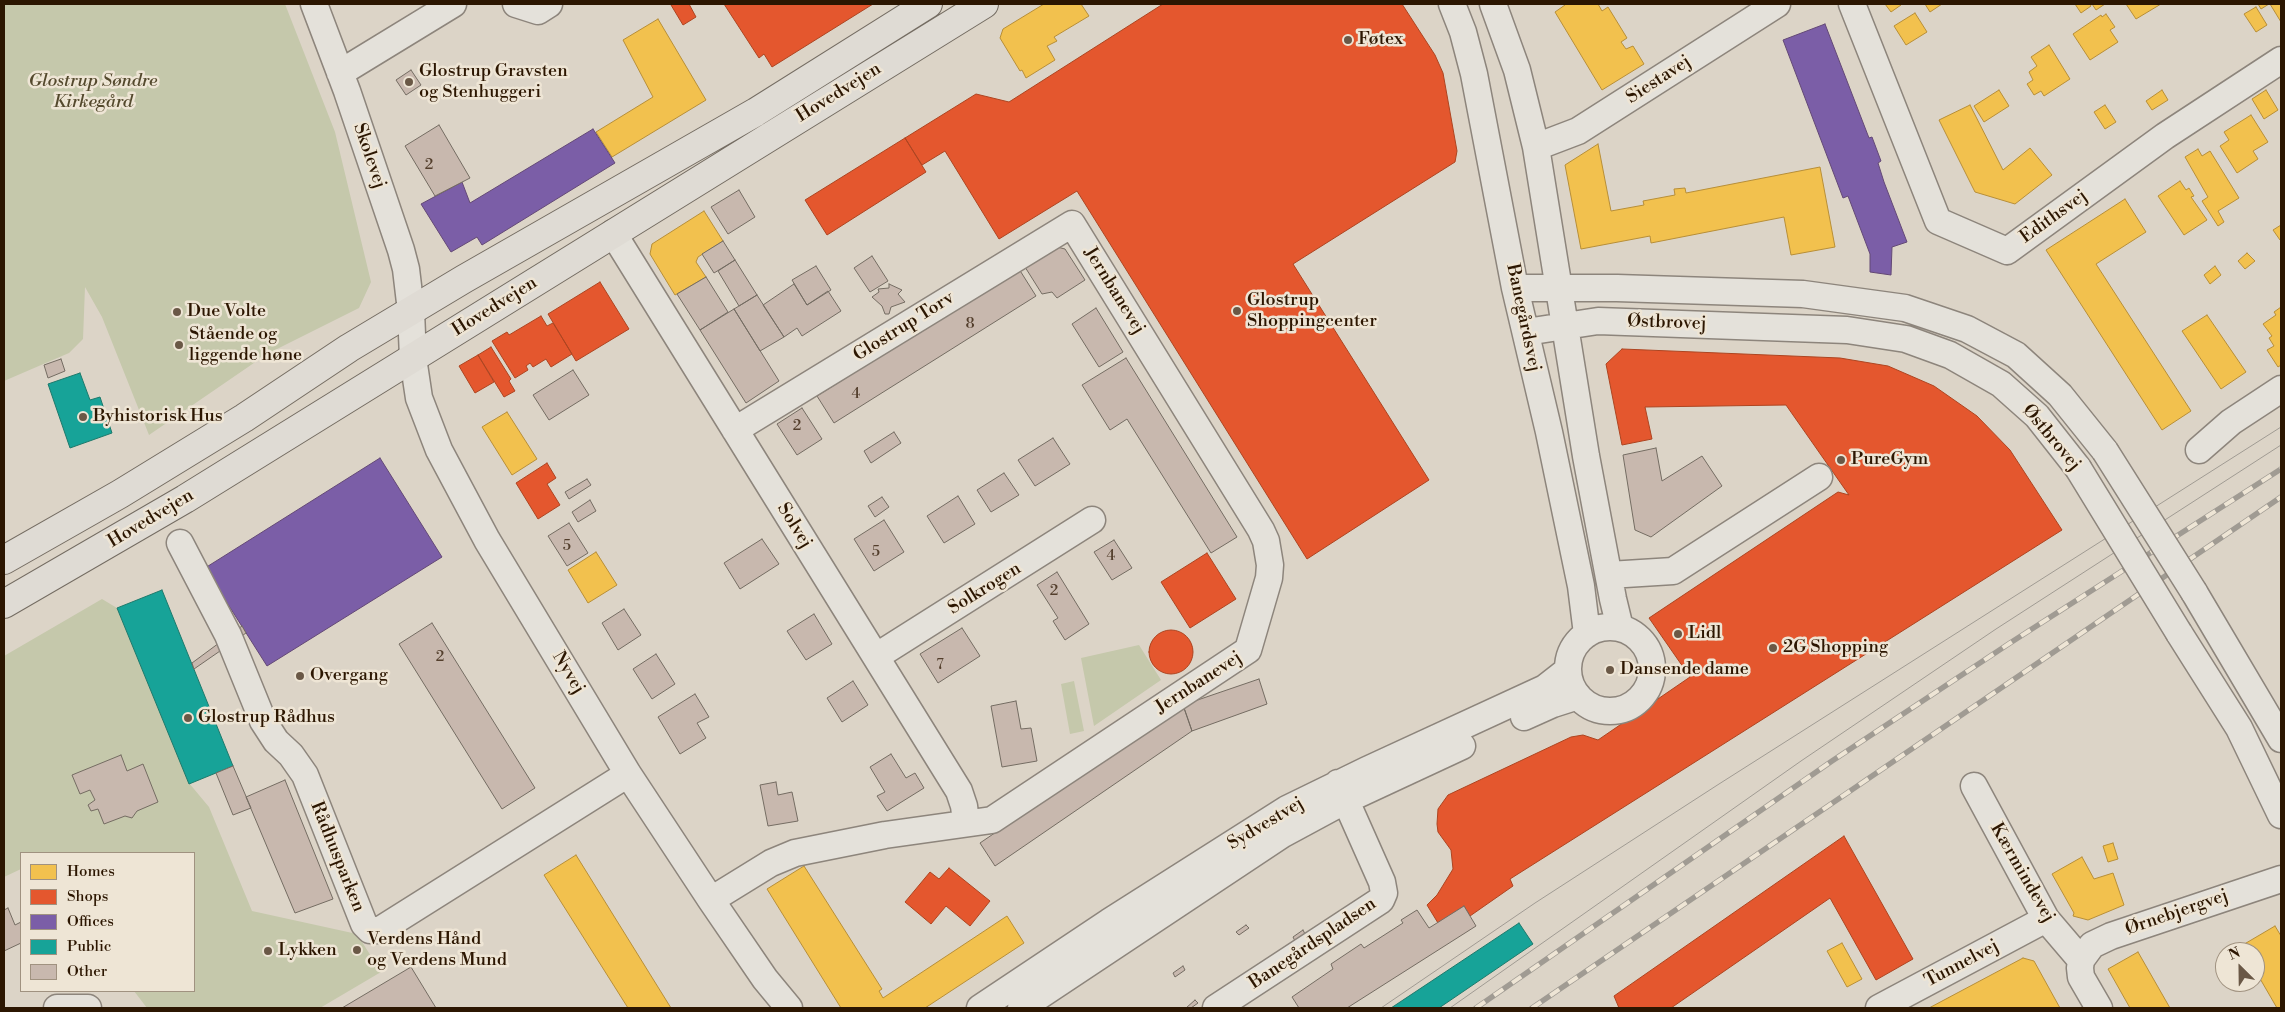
<!DOCTYPE html>
<meta charset="utf-8">
<style>
body{margin:0}
#map{position:relative;width:2285px;height:1012px;overflow:hidden;background:#dcd4c7;font-family:"Libre Bodoni",serif}
canvas{display:block}
.frame{position:absolute;inset:0;border:5px solid #2c1601;pointer-events:none}
.legend{position:absolute;left:20px;top:852px;width:175px;height:140px;box-sizing:border-box;background:#eee5d5;border:1px solid #a09280;margin:0;padding:6px 9px;list-style:none;font-size:15px;color:#2c1601}
.legend li{display:flex;align-items:center;gap:10px;height:25px}
.legend b{width:25px;border:1px solid #a09280}
.north{position:absolute;left:2215px;top:942px;width:50px;height:50px;box-sizing:border-box;background:#eee5d5;border:1px solid #a09280;border-radius:50%;rotate:337deg;font-size:14px;font-weight:700;line-height:20px;text-align:center;color:#2c1601}
.north::after{content:'';display:block;margin:auto;width:18px;height:22px;background:#6a5846;clip-path:polygon(50% 0,100% 100%,50% 72%,0 100%)}
</style>
<div id="map">
<canvas width="2285" height="1012"></canvas>
<div class="frame"></div>
<ul class="legend">
<li><b style="height:14px;background:#f2c14e"></b>Homes</li>
<li><b style="height:14px;background:#e4572e"></b>Shops</li>
<li><b style="height:14px;background:#7b5ea7"></b>Offices</li>
<li><b style="height:14px;background:#17a398"></b>Public</li>
<li><b style="height:14px;background:#c8b8ae"></b>Other</li>
</ul>
<div class="north">N</div>
</div>
<script>
const ctx = document.querySelector('canvas').getContext('2d');
ctx.lineJoin = 'round';
function fillPath(path, color) { ctx.fillStyle = color; ctx.fill(path, 'evenodd'); }
const shape = rows => new Path2D(rows.map(r => 'M' + r).join(''));
function strokePath(path, color, width, dash) { ctx.strokeStyle = color; ctx.lineWidth = width; ctx.lineCap = dash ? 'butt' : 'round'; ctx.setLineDash(dash || []); ctx.stroke(path); }
function drawText(font, color, halo, rows, align = 'center') {
  ctx.font = font + ' "Libre Bodoni",serif'; ctx.lineWidth = 5; ctx.setLineDash([]); ctx.textBaseline = 'middle'; ctx.strokeStyle = halo; ctx.fillStyle = color; for (const [text, x, y, turn = 0] of rows) {
    ctx.save(); ctx.translate(x, y); ctx.rotate((+turn || 0) * Math.PI / 180); ctx.textAlign = isNaN(turn) ? turn : align; if (halo) ctx.strokeText(text, 0, 0); ctx.fillText(text, 0, 0); ctx.restore();
  }
}
fillPath(shape([
 [4,4,285,4,335,132,371,282,359,308,267,354,149,435,102,317,85,287,83,339,69,353,4,381],
 [102,599,117,608,189,783,209,807,252,911,357,934,381,972,320,1008,147,1008,134,991,194,991,194,853,21,853,21,869,4,877,4,656],
 [1139,645,1161,680,1094,726,1081,658],
 [1074,681,1084,731,1070,734,1061,684]
]), '#c5c8ab');
const homes = shape([
 [1044,4,1081,4,1089,16,1054,37,1057,41,1047,46,1055,60,1026,78,1022,70,1020,71,1000,38,1003,29,1044,4],
 [1564,4,1598,4,1602,11,1608,7,1627,38,1621,42,1626,49,1633,46,1644,64,1602,90,1555,12,1565,5,1564,4],
 [1885,4,1900,4,1901,5,1891,12,1885,4],
 [1925,4,1942,4,1930,12,1925,4],
 [2075,4,2090,4,2091,6,2081,13,2075,4],
 [2092,4,2105,4,2096,10,2092,4],
 [2126,4,2161,4,2136,19,2126,4],
 [2258,4,2269,4,2261,9,2258,4],
 [2270,4,2281,4,2281,22,2270,4],
 [2256,7,2267,25,2256,32,2244,14,2256,7],
 [1915,13,1927,32,1906,45,1894,26,1915,13],
 [2106,14,2115,27,2110,30,2118,42,2090,60,2073,34,2101,15,2102,17,2106,14],
 [658,19,706,100,612,157,596,132,653,97,623,40,658,19],
 [2049,45,2070,79,2044,96,2041,91,2034,95,2027,84,2033,80,2029,72,2037,66,2031,57,2049,45],
 [1999,90,2009,106,1984,122,1974,106,1999,90],
 [2162,90,2168,100,2152,110,2146,101,2162,90],
 [2266,90,2278,110,2264,119,2252,99,2266,90],
 [1970,105,2003,170,2030,148,2052,175,2015,204,1975,192,1939,120,1970,105],
 [2105,105,2116,122,2105,129,2094,112,2105,105],
 [2251,115,2268,142,2253,151,2258,159,2237,173,2220,146,2229,140,2224,132,2251,115],
 [1598,144,1611,211,1644,205,1643,201,1675,195,1674,189,1685,188,1686,193,1820,167,1835,247,1791,255,1784,217,1651,243,1650,236,1581,249,1565,165,1598,144],
 [2198,149,2202,156,2210,151,2239,198,2218,211,2224,222,2218,226,2202,201,2208,197,2185,157,2198,149],
 [2180,181,2186,190,2189,188,2194,196,2191,197,2207,220,2184,235,2158,196,2180,181],
 [2125,199,2146,232,2096,264,2191,411,2162,430,2046,250,2125,199],
 [704,211,723,241,698,257,696,262,706,277,675,295,650,254,652,244,704,211],
 [2281,225,2281,239,2280,240,2273,230,2281,225],
 [2247,253,2255,261,2245,269,2238,261,2247,253],
 [2215,266,2221,275,2210,284,2204,275,2215,266],
 [2281,307,2281,365,2278,367,2267,350,2274,346,2269,338,2272,336,2263,324,2276,315,2274,312,2281,307],
 [2207,315,2246,372,2221,389,2182,331,2207,315],
 [507,412,537,459,512,475,482,427,507,412],
 [596,552,617,585,588,603,568,570,596,552],
 [2113,843,2118,859,2108,862,2103,846,2113,843],
 [576,855,671,1008,628,1008,544,875,576,855],
 [2082,857,2094,879,2113,873,2124,905,2088,920,2073,916,2074,913,2052,874,2082,857],
 [804,866,882,989,879,991,883,998,1007,916,1024,943,925,1008,841,1008,767,889,804,866],
 [2275,926,2281,936,2281,1008,2277,1008,2255,970,2255,952,2245,952,2241,946,2275,926],
 [1842,943,1862,979,1847,987,1827,951,1842,943],
 [2138,952,2170,1008,2130,1008,2108,969,2138,952],
 [2023,958,2034,961,2060,1008,1929,1008,2023,958]
]);
fillPath(homes, '#f2c14e');
strokePath(homes, '#b78e37', 1);
const shops = shape([
 [673,4,689,4,696,17,683,25,671,5,673,4],
 [724,4,873,4,772,67,764,54,759,58,724,4],
 [1163,4,1402,4,1435,55,1443,73,1457,151,1455,162,1293,264,1429,480,1307,559,1077,191,999,239,945,151,922,165,905,138,976,94,1009,102,1163,4],
 [905,138,926,172,827,235,805,200,905,138],
 [600,282,629,329,576,361,548,314,600,282],
 [541,316,547,326,553,323,572,354,551,367,546,359,533,367,530,363,526,366,528,370,515,378,492,341,507,332,509,335,541,316],
 [491,347,511,379,509,381,515,391,504,397,478,355,491,347],
 [1622,349,1840,358,1888,366,1934,386,1977,416,2010,450,2062,530,1510,879,1513,886,1470,916,1464,906,1438,923,1427,905,1437,895,1453,869,1451,850,1438,832,1437,824,1438,809,1448,795,1571,737,1583,735,1598,740,1690,677,1649,618,1838,492,1849,495,1786,405,1645,407,1652,439,1622,445,1606,364,1622,349],
 [478,355,494,382,475,393,459,366,478,355],
 [547,463,556,478,547,484,560,505,538,519,516,483,547,463],
 [1207,553,1236,599,1190,628,1161,582,1207,553],
 '1149 652a22 22 0 1 1 44 0a22 22 0 1 1-44 0Z',
 [1844,836,1913,959,1876,980,1830,898,1671,1008,1619,1008,1614,996,1844,836],
 [949,868,990,901,970,926,946,906,931,924,905,902,930,872,939,879,949,868]
]);
fillPath(shops, '#e4572e');
strokePath(shops, '#ad4420', 1);
const offices = shape([
 [1825,24,1869,138,1872,137,1881,161,1878,163,1884,182,1907,242,1892,247,1891,275,1870,272,1870,254,1848,196,1843,198,1783,40,1825,24],
 [593,129,615,163,482,245,477,237,451,252,421,204,462,182,470,203,593,129],
 [380,458,442,557,267,666,205,568,380,458]
]);
fillPath(offices, '#7b5ea7');
strokePath(offices, '#634875', 1);
const public = shape([
 [80,373,90,400,100,397,112,433,70,448,48,384,80,373],
 [162,590,233,766,189,784,117,608,162,590],
 [1519,923,1533,944,1439,1008,1391,1008,1519,923]
]);
fillPath(public, '#17a398');
strokePath(public, '#1d796b', 1);
const building = shape([
 [411,70,421,85,406,95,396,80,411,70],
 [439,125,470,178,435,196,405,146,439,125],
 [739,190,755,217,728,234,711,207,739,190],
 [723,241,735,260,714,273,702,254,723,241],
 [1057,247,1065,249,1085,280,1057,298,1052,292,1042,294,1025,267,1057,247],
 [872,256,888,281,870,292,854,268,872,256],
 [735,260,757,295,739,306,718,271,735,260],
 [816,266,831,290,807,305,792,280,816,266],
 [1019,269,1036,296,834,423,817,396,1019,269],
 [706,277,728,312,700,330,677,294,706,277],
 [794,284,807,305,828,291,841,311,802,336,797,328,784,337,763,305,794,284],
 [889,284,902,290,898,294,905,302,891,307,889,314,885,314,882,306,872,297,879,292,878,289,889,288,889,284],
 [757,295,784,337,760,351,734,309,757,295],
 [1096,308,1123,352,1099,367,1072,324,1096,308],
 [734,309,779,381,746,403,700,330,734,309],
 [1126,358,1237,537,1211,553,1127,419,1110,430,1082,385,1126,358],
 [61,359,65,371,48,378,44,365,61,359],
 [573,370,589,395,549,420,533,395,573,370],
 [802,408,822,439,797,455,777,424,802,408],
 [894,432,901,443,871,463,864,451,894,432],
 [1053,438,1070,464,1035,486,1018,460,1053,438],
 [1656,448,1662,481,1702,456,1722,486,1651,537,1635,530,1623,455,1656,448],
 [1004,473,1019,495,991,512,977,490,1004,473],
 [587,479,591,485,569,499,565,492,587,479],
 [958,496,975,524,944,543,927,516,958,496],
 [882,497,889,507,875,517,868,506,882,497],
 [590,500,596,511,578,522,572,512,590,500],
 [884,520,904,552,874,571,854,539,884,520],
 [569,523,588,553,567,566,548,536,569,523],
 [762,539,779,564,740,589,724,563,762,539],
 [1114,540,1132,568,1112,580,1094,552,1114,540],
 [1057,572,1089,624,1065,640,1053,621,1058,618,1037,585,1057,572],
 [624,609,641,635,618,650,602,623,624,609],
 [814,614,832,644,806,660,787,631,814,614],
 [432,623,535,788,502,809,399,644,432,623],
 [242,626,246,633,194,669,192,663,242,626],
 [962,628,980,656,938,683,920,654,962,628],
 [656,654,675,684,652,699,633,669,656,654],
 [1259,679,1267,704,1192,731,1183,705,1259,679],
 [853,681,868,705,842,722,827,698,853,681],
 [695,694,709,717,697,723,706,738,680,754,658,717,695,694],
 [1016,701,1021,729,1031,728,1037,761,1002,767,991,706,1016,701],
 [1183,705,1192,731,995,866,980,843,1183,705],
 [891,754,906,778,915,773,924,788,887,811,877,796,885,792,870,767,891,754],
 [121,755,127,771,143,764,158,802,137,811,132,818,125,816,104,824,98,809,91,811,88,805,95,800,90,790,80,794,72,775,121,755],
 [233,766,251,808,233,815,216,773,233,766],
 [285,780,333,899,295,913,246,797,285,780],
 [776,782,778,795,792,792,798,821,768,826,760,785,776,782],
 [1464,906,1476,926,1347,1008,1299,1008,1292,997,1333,969,1331,964,1361,944,1364,948,1403,923,1401,920,1417,910,1429,928,1464,906],
 [8,908,15,925,21,922,21,943,4,951,4,910,8,908],
 [1246,925,1249,928,1239,935,1236,932,1246,925],
 [1303,930,1305,934,1295,941,1293,937,1303,930],
 [1183,966,1185,970,1175,977,1173,973,1183,966],
 [411,967,436,1008,342,1008,411,967],
 [1195,1000,1198,1003,1191,1008,1186,1008,1195,1000]
]);
fillPath(building, '#c8b8ae');
strokePath(building, '#746c62', 1);
const minor = shape([
 [314,4,347,91,401,250,406,269,411,311,413,358,419,398,439,450,487,540,628,774,711,900,765,979,789,1008],
 [516,4,538,11,549,4],
 [1452,4,1463,32,1474,74,1515,288,1549,432,1581,586,1587,634],
 [1493,4,1517,70,1536,147,1586,456,1613,599,1620,628],
 [1852,4,1938,221,2007,251,2165,136,2281,60],
 [340,73,453,4],
 [1536,147,1578,131,1777,4],
 [613,233,959,791,964,806,966,822],
 [1515,288,1617,288,1803,294,1905,308,1967,329,2016,355,2060,395,2105,451],
 [1526,332,1598,321,1847,330,1906,339,1950,355,2001,384,2037,416,2078,468],
 [2199,450,2231,422,2281,389],
 [180,543,228,635,263,721,276,741,291,755,305,775,364,924,370,930,380,930,628,774],
 [1609,575,1673,571,1819,477],
 [2194,592,2281,739],
 '1568 669a42 42 0 1 1 84 0a42 42 0 1 1-84 0Z',
 [2179,633,2239,728,2281,815],
 [877,656,1092,520],
 [1524,717,1553,704,1578,696],
 [1974,786,2046,919,2081,960],
 [711,900,771,863,795,853,885,835,992,820,1248,650,1269,578,1270,565,1266,541,1261,530,1072,224,735,430],
 [57,1008,88,1008],
 [980,1008,1109,922,1287,809,1367,770,1545,688,1568,670],
 [1021,1008,1283,834,1346,800,1462,746],
 [1216,1008,1381,900,1384,893,1382,882,1338,783],
 [1879,1008,2046,919],
 [2099,1008,2081,977,2080,968,2081,960,2092,945,2111,936,2281,879]
]);
const major = shape([
 [4,560,120,494,244,418,349,348,464,279,756,112,928,4],
 [4,604,185,499,984,4]
]);
strokePath(minor, '#8d857c', 29);
strokePath(major, '#746c62', 30);
strokePath(minor, '#e4e1da', 26);
strokePath(major, '#dfdbd4', 28);
strokePath(shape([
 [1381,1008,1535,903,1719,784,2281,427],
 [1450,1008,1801,761,1996,629,2281,445]
]), '#a09b93', 1);
const rail = shape([
 [1476,1008,1832,761,2010,643,2281,469],
 [1532,1008,2281,497]
]);
strokePath(rail, '#a09b93', 5.5);
strokePath(rail, '#eee5d5', 4, [11]);
const minorBridge = shape([
 [2105,451,2194,592],
 [2078,468,2179,633]
]);
strokePath(minorBridge, '#8d857c', 29, []);
strokePath(minorBridge, '#e4e1da', 26);
for (const [x, y, r, color] of [
 [1348,40,5,"#6a5846"],
 [409,82,5,"#6a5846"],
 [1237,311,5,"#6a5846"],
 [177,312,5,"#6a5846"],
 [179,345,5,"#6a5846"],
 [83,417,5,"#6a5846"],
 [1841,460,5,"#6a5846"],
 [1678,634,5,"#6a5846"],
 [1773,648,5,"#6a5846"],
 [1610,670,5,"#6a5846"],
 [300,676,5,"#6a5846"],
 [188,718,5,"#6a5846"],
 [357,950,5,"#6a5846"],
 [268,951,5,"#6a5846"]
]) { const dot = new Path2D(); dot.arc(x, y, r, 0, 2 * Math.PI); ctx.fillStyle = color; ctx.fill(dot); strokePath(dot, '#eee5d5', 2); }
drawText('15px', '#533e2c', null, [
 ["2",429,165],
 ["8",970,324],
 ["4",856,394],
 ["2",797,426],
 ["5",567,546],
 ["5",876,552],
 ["4",1111,556],
 ["2",1054,591],
 ["2",440,657],
 ["7",940,665]
]);
drawText('18px', '#2c1601', '#eee5d5', [
 ["Føtex",1358,40],
 ["Glostrup Gravsten",419,72],
 ["og Stenhuggeri",419,93],
 ["Glostrup",1247,301],
 ["Shoppingcenter",1247,322],
 ["Due Volte",187,312],
 ["Stående og",189,335],
 ["liggende høne",189,356],
 ["Byhistorisk Hus",93,417],
 ["PureGym",1851,460],
 ["Lidl",1688,634],
 ["2G Shopping",1783,648],
 ["Dansende dame",1620,670],
 ["Overgang",310,676],
 ["Glostrup Rådhus",198,718],
 ["Verdens Hånd",367,940],
 ["og Verdens Mund",367,961],
 ["Lykken",278,951]
], 'left');
drawText('18px', '#2c1601', '#eee5d5', [
 ["Siestavej",1659,80,-33],
 ["Hovedvejen",839,93,-32],
 ["Skolevej",369,156,71],
 ["Edithsvej",2054,217,-36],
 ["Jernbanevej",1114,291,58],
 ["Hovedvejen",495,307,-32],
 ["Banegårdsvej",1523,318,78],
 ["Østbrovej",1667,323,2],
 ["Glostrup Torv",904,327,-32],
 ["Østbrovej",2051,438,50],
 ["Hovedvejen",151,519,-31],
 ["Solvej",794,526,58],
 ["Solkrogen",985,589,-32],
 ["Nyvej",568,673,59],
 ["Jernbanevej",1199,683,-33],
 ["Sydvestvej",1266,824,-31],
 ["Rådhusparken",337,857,68],
 ["Kærmindevej",2022,873,60],
 ["Ørnebjergvej",2177,913,-19],
 ["Banegårdspladsen",1313,944,-34],
 ["Tunnelvej",1962,964,-28]
]);
drawText('italic 18px', '#54492d', '#eee5d5', [
 ["Glostrup Søndre",93,82],
 ["Kirkegård",93,103]
]);
</script>
